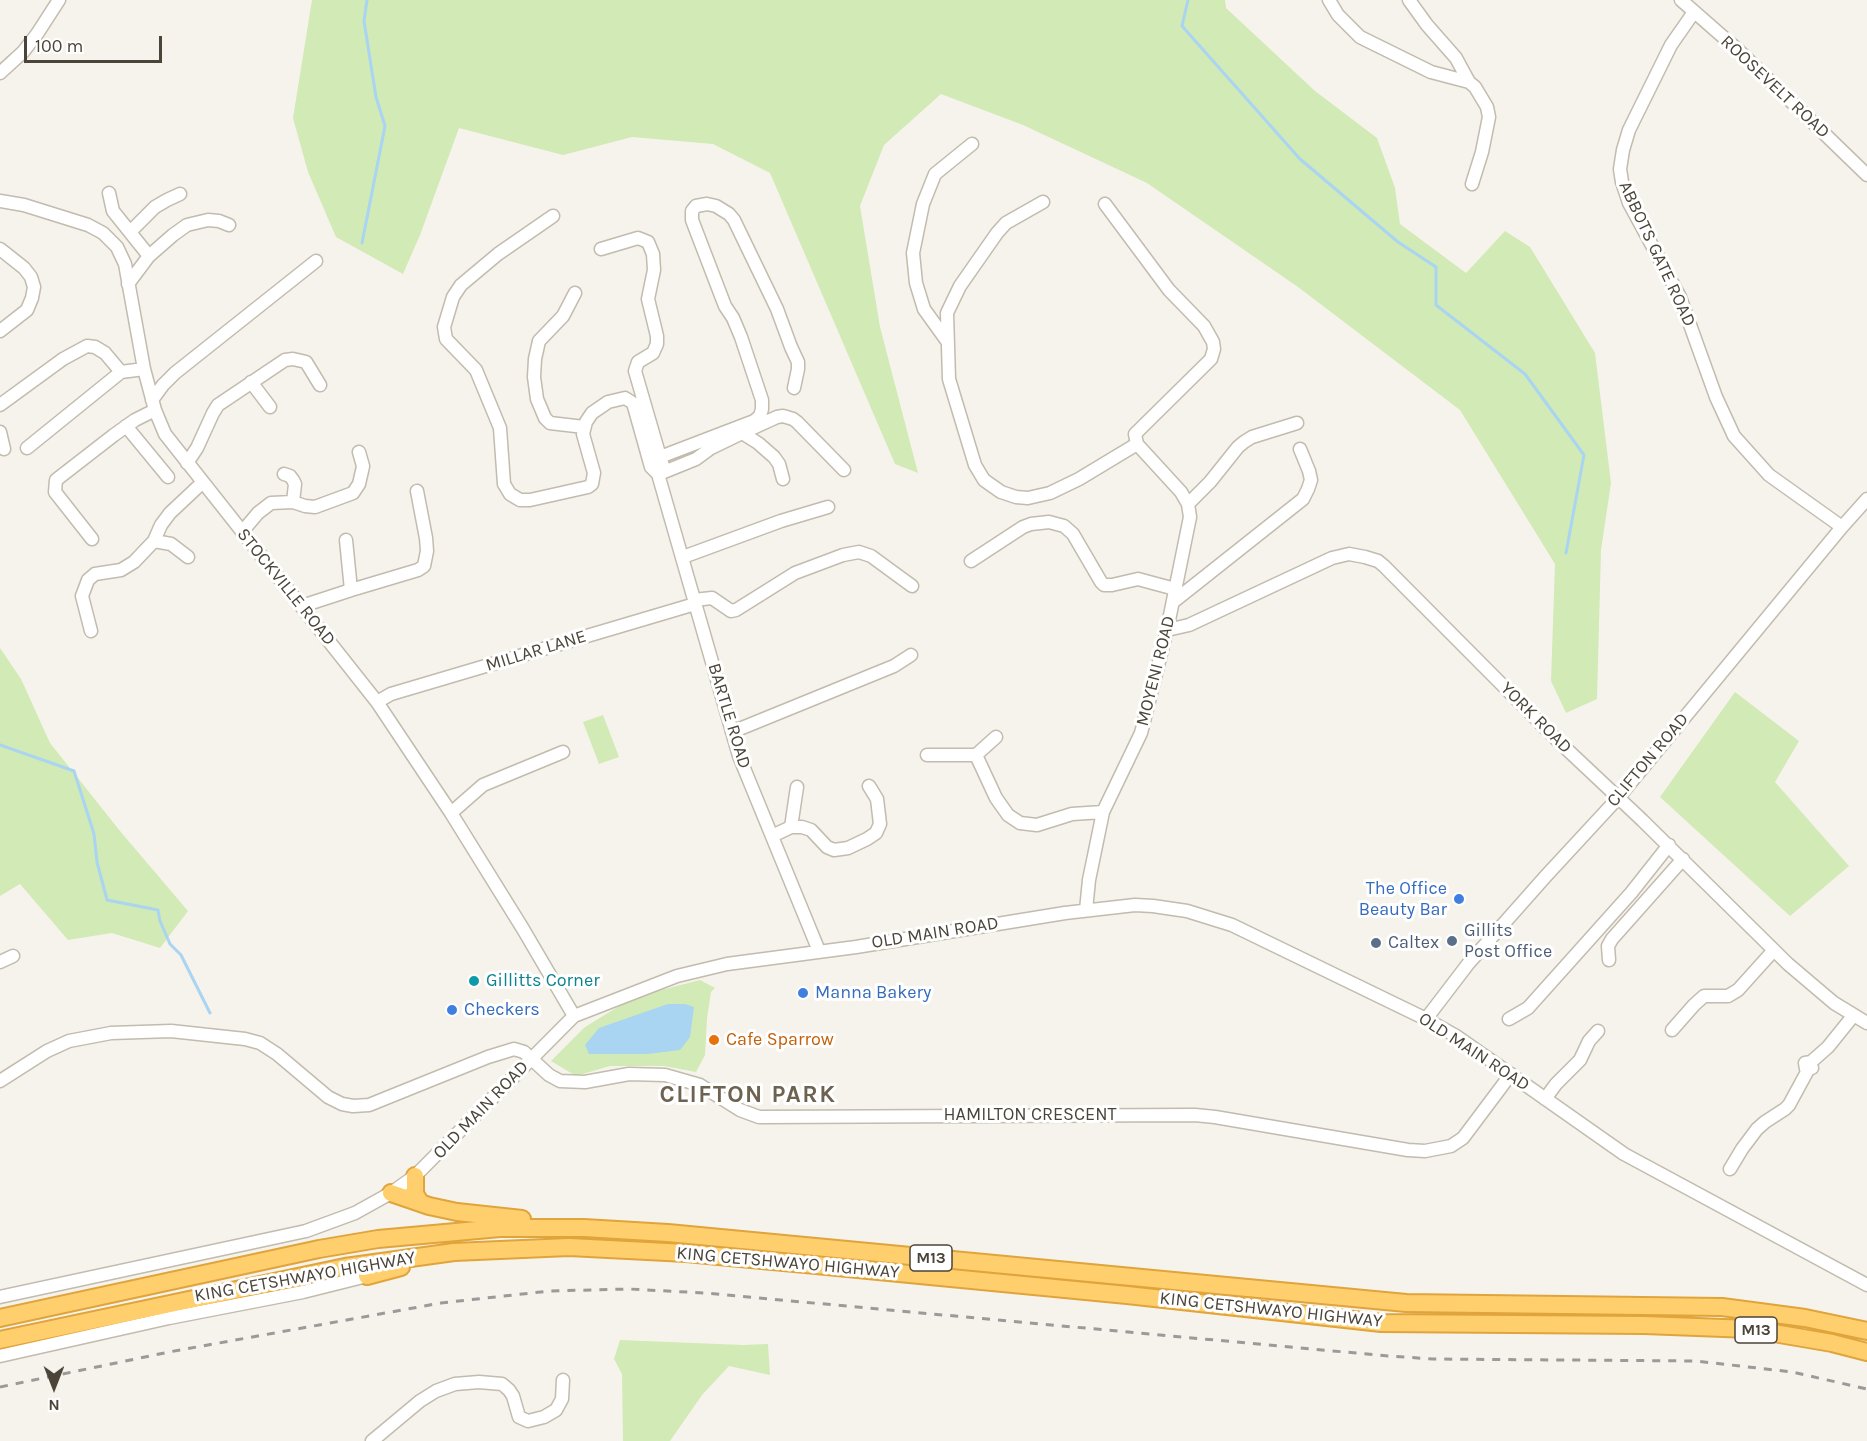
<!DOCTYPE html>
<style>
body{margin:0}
#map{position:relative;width:1867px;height:1441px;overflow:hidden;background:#f6f3ec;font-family:Karla,sans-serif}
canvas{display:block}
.north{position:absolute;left:24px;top:1357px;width:60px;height:60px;-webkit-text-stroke:4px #fff;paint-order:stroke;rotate:180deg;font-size:16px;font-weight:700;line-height:24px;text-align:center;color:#4b4439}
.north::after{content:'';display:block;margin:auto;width:21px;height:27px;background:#4b4439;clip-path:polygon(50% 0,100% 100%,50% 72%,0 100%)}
.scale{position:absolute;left:24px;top:36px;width:138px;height:27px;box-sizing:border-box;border:3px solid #4b4439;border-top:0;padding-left:8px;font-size:18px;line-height:21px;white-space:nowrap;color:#4b4439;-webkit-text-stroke:4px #fff;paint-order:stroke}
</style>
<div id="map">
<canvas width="1867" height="1441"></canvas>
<div class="north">N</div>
<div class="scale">100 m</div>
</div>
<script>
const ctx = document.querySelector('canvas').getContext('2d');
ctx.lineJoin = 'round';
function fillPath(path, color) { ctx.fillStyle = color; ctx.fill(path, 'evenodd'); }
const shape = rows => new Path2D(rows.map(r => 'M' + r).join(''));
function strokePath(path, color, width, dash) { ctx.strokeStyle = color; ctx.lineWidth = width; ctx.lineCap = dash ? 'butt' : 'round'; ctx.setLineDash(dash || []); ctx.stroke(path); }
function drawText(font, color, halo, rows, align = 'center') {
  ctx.font = font + ' Karla,sans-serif'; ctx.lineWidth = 6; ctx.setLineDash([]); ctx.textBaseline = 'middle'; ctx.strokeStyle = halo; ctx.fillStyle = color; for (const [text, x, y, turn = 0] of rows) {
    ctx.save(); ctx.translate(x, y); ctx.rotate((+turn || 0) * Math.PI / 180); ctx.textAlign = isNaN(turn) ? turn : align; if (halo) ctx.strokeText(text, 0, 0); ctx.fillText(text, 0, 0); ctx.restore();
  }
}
fillPath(shape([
 [312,0,1225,0,1226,8,1315,91,1377,138,1395,188,1400,224,1466,273,1505,231,1530,247,1595,353,1611,483,1601,550,1597,699,1566,713,1551,681,1555,564,1460,410,1298,287,1147,183,1023,125,941,94,884,145,860,206,880,327,918,473,895,464,770,173,713,144,632,137,563,155,459,128,420,235,403,274,336,237,308,172,293,118],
 [0,648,21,679,50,743,120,831,188,911,160,948,112,933,68,940,20,884,0,896],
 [1735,692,1799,741,1775,782,1849,866,1790,916,1660,797],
 [603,715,619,757,599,764,583,722],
 [700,980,715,988,711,992,707,1018,705,1055,696,1072,664,1066,610,1066,576,1076,551,1061,585,1027,634,997],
 [620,1340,743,1345,768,1344,770,1375,729,1366,702,1395,670,1441,623,1441,622,1374,614,1359]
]), '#d2eab5');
fillPath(shape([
 [668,1004,685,1004,694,1007,690,1037,680,1050,647,1054,589,1054,585,1045,599,1028]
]), '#a9d4f2');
strokePath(shape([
 [1188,0,1182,26,1300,159,1398,242,1436,267,1436,305,1525,374,1584,455,1566,553],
 [362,243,385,126,376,97,364,21,367,0],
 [0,745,74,771,94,834,97,862,107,900,158,910,160,921,170,944,181,955,210,1013]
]), '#a9d4f2', 3);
const minor = shape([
 [1329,0,1338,15,1360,37,1431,72,1469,82,1475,87,1487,107,1489,117,1482,152,1472,184],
 [1409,0,1427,25,1456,58,1469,82],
 [1681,0,1738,50,1867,175],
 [1694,12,1671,45,1629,130,1623,150,1620,169,1622,182,1629,203,1680,297,1716,397,1734,436,1769,475,1842,527],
 [0,73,23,52,37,34,59,0],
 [109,193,113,211,149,256,128,284],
 [0,201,24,205,88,225,103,233,117,247,125,264,144,369,155,410,165,434,377,702,451,813,523,929,574,1016],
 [1043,202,1006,223,997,233,960,286,947,313,949,379,975,465,984,480,1001,492,1016,497,1028,498,1050,493,1079,479,1137,444],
 [553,216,498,254,461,285,453,297,444,327,446,339,476,370,500,428,504,484,510,494,520,500,530,500,588,487,592,484,594,473,583,434,586,422,592,413,608,402,625,398,633,403,649,460,651,467,658,474,739,756,819,951],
 [131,231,155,207,167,200,180,194],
 [0,249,24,268,31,277,34,287,32,298,27,310,0,331],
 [601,249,638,238,648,242,653,254,654,270,648,299,657,336,657,344,653,353,638,362,635,371,660,457],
 [149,256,173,235,187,225,208,220,219,221,229,225],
 [575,293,563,316,539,341,535,359,534,377,537,399,545,418,550,423,584,427],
 [947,341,924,309,916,283,913,253,923,204,935,174,972,144],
 [251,382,270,407],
 [152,400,163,385,175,373,316,261],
 [0,405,63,359,87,346,95,347,105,353,121,372],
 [126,426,168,477],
 [0,432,4,449],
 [742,433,758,443,774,457,779,464,783,479],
 [27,448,121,372,144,369],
 [187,463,197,448,213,413,218,405,285,360,293,359,306,362,320,385],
 [665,471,660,457,754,421,760,416,762,409,762,400,741,337,733,318,725,306,692,220,692,211,696,206,707,204,716,206,729,214,734,220,777,309,791,347,798,362,798,369,794,388],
 [284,474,290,476,293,480,295,484,293,502],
 [659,474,696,459,711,448,742,433,777,417,783,416,793,419,797,422,844,470],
 [1188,504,1210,482,1238,447,1244,442,1252,437,1297,423],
 [242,532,258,513,271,503,293,502,305,506,315,507,353,493,359,484,362,471,363,466,359,452],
 [92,539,55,492,56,480,114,435,135,420,155,410],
 [154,541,171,544,188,557],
 [683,557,781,521,828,507],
 [971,561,1023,527,1031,524,1049,522,1064,526,1073,534,1101,582,1104,585,1112,585,1138,579,1175,589],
 [351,590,418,570,424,566,427,551,426,538,417,491],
 [694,600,712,598,731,611,736,610,795,573,843,555,859,552,871,556,912,586],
 [1173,602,1303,499,1308,489,1311,480,1309,471,1300,449],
 [302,606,351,590,346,540],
 [1167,630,1189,625,1332,558,1349,554,1365,557,1378,561,1384,566,1557,740,1642,820,1788,964,1834,1003,1867,1023],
 [91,631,82,596,88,580,95,574,121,570,134,562,154,541,161,525,170,513,203,482],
 [377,702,391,694,695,604],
 [732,732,894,666,911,655],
 [927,755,976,755,996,798,1008,815,1020,823,1037,825,1072,814,1103,812],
 [976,755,996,737],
 [451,813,483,785,563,752],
 [791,827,797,787],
 [772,836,791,827,802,827,811,830,827,847,834,850,848,848,867,839,876,833,880,824,877,799,869,786],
 [1086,910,1089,880,1103,812,1141,733,1167,630,1190,517,1188,504,1181,492,1137,444,1135,434,1211,359,1214,349,1213,342,1204,326,1169,290,1105,204],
 [1609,960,1608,946,1612,939,1683,859],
 [0,962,13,956],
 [1426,1019,1468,964,1545,877,1618,798,1842,527,1867,499],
 [1509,1019,1528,1008,1631,893,1669,845],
 [1672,1030,1694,1005,1704,996,1728,996,1738,990,1774,950],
 [1812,1068,1806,1069,1805,1063,1811,1062,1828,1047,1853,1016],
 [0,1081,47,1051,69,1041,111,1033,171,1031,245,1039,260,1043,277,1054,328,1097,342,1104,353,1106,369,1105,488,1057,514,1049,524,1052,549,1075,560,1081,585,1082,629,1074,665,1075,700,1085,740,1110,759,1117,1195,1115,1215,1117,1408,1150,1425,1151,1451,1146,1463,1138,1511,1074],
 [1545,1099,1556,1084,1580,1060,1589,1041,1598,1031],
 [1730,1169,1742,1149,1757,1129,1765,1122,1785,1109,1789,1105,1808,1070],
 [0,1297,306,1231,355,1213,391,1193,415,1176,574,1016,677,976,727,964,856,947,1065,913,1135,905,1153,906,1187,911,1232,925,1426,1019,1456,1036,1624,1154,1867,1285],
 [0,1356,169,1318,303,1292,367,1276],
 [372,1441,420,1401,436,1391,455,1384,479,1382,502,1384,509,1390,513,1396,519,1417,528,1421,544,1417,556,1410,562,1399,563,1380]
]);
const highway = shape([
 [415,1176,415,1194,420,1202],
 [391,1193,429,1206,457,1212,522,1219],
 [367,1276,401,1267],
 [0,1318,319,1249,378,1239,500,1228,584,1228,668,1233,1406,1303,1722,1307,1805,1318,1867,1331],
 [0,1340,345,1267,454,1252,569,1247,686,1253,816,1265,1127,1295,1381,1323,1644,1325,1750,1329,1832,1343,1867,1352]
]);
strokePath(minor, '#c2bbae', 15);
strokePath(highway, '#e0a43c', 20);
strokePath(minor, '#fff', 12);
strokePath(highway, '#ffcf6e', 16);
strokePath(shape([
 [0,1387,169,1352,441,1303,550,1291,629,1289,705,1293,1388,1356,1433,1359,1696,1361,1792,1372,1867,1389]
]), '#9a9a9a', 3, [8, 8]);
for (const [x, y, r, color] of [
 [1459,899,6,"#3f7fe0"],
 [1452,941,6,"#5c6f8a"],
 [1376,943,6,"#5c6f8a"],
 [474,981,6,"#0f9aa8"],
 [803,993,6,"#3f7fe0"],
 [452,1010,6,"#3f7fe0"],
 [714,1040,6,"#e8710a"]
]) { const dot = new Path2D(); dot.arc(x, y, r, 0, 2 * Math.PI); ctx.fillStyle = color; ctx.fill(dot); strokePath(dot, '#fff', 2); }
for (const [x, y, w] of [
 [931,1258,42],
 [1756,1330,42]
]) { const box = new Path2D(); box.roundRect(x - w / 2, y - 13, w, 26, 4.5); ctx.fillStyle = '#fff'; ctx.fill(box); strokePath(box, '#4b4439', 1.5); }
drawText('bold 16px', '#4b4439', null, [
 ["M13",931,1258],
 ["M13",1756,1330]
]);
drawText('18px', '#4b4439', '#fff', [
 ["ROOSEVELT ROAD",1775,87,43],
 ["ABBOTS GATE ROAD",1657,254,65],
 ["STOCKVILLE ROAD",286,587,51],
 ["MILLAR LANE",536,651,-17],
 ["MOYENI ROAD",1156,671,-76],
 ["BARTLE ROAD",729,716,73],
 ["YORK ROAD",1536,718,45],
 ["CLIFTON ROAD",1648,760,-50],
 ["OLD MAIN ROAD",935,933,-9],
 ["OLD MAIN ROAD",1474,1052,33],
 ["OLD MAIN ROAD",481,1110,-46],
 ["HAMILTON CRESCENT",1030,1115],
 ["KING CETSHWAYO HIGHWAY",788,1263,5],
 ["KING CETSHWAYO HIGHWAY",305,1277,-10],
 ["KING CETSHWAYO HIGHWAY",1271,1310,6]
]);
drawText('18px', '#366cbe', '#fff', [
 ["The Office",1447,889,"right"],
 ["Beauty Bar",1447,910,"right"],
 ["Manna Bakery",815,993],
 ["Checkers",464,1010]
], 'left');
drawText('18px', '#4e5e75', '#fff', [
 ["Gillits",1464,931],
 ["Post Office",1464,952],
 ["Caltex",1388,943]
], 'left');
drawText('18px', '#0d838f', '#fff', [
 ["Gillitts Corner",486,981]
], 'left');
drawText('18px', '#c56008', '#fff', [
 ["Cafe Sparrow",726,1040]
], 'left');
ctx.letterSpacing = '1.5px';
drawText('bold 24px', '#6e6250', '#fff', [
 ["CLIFTON PARK",748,1095]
]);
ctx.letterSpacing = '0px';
</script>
